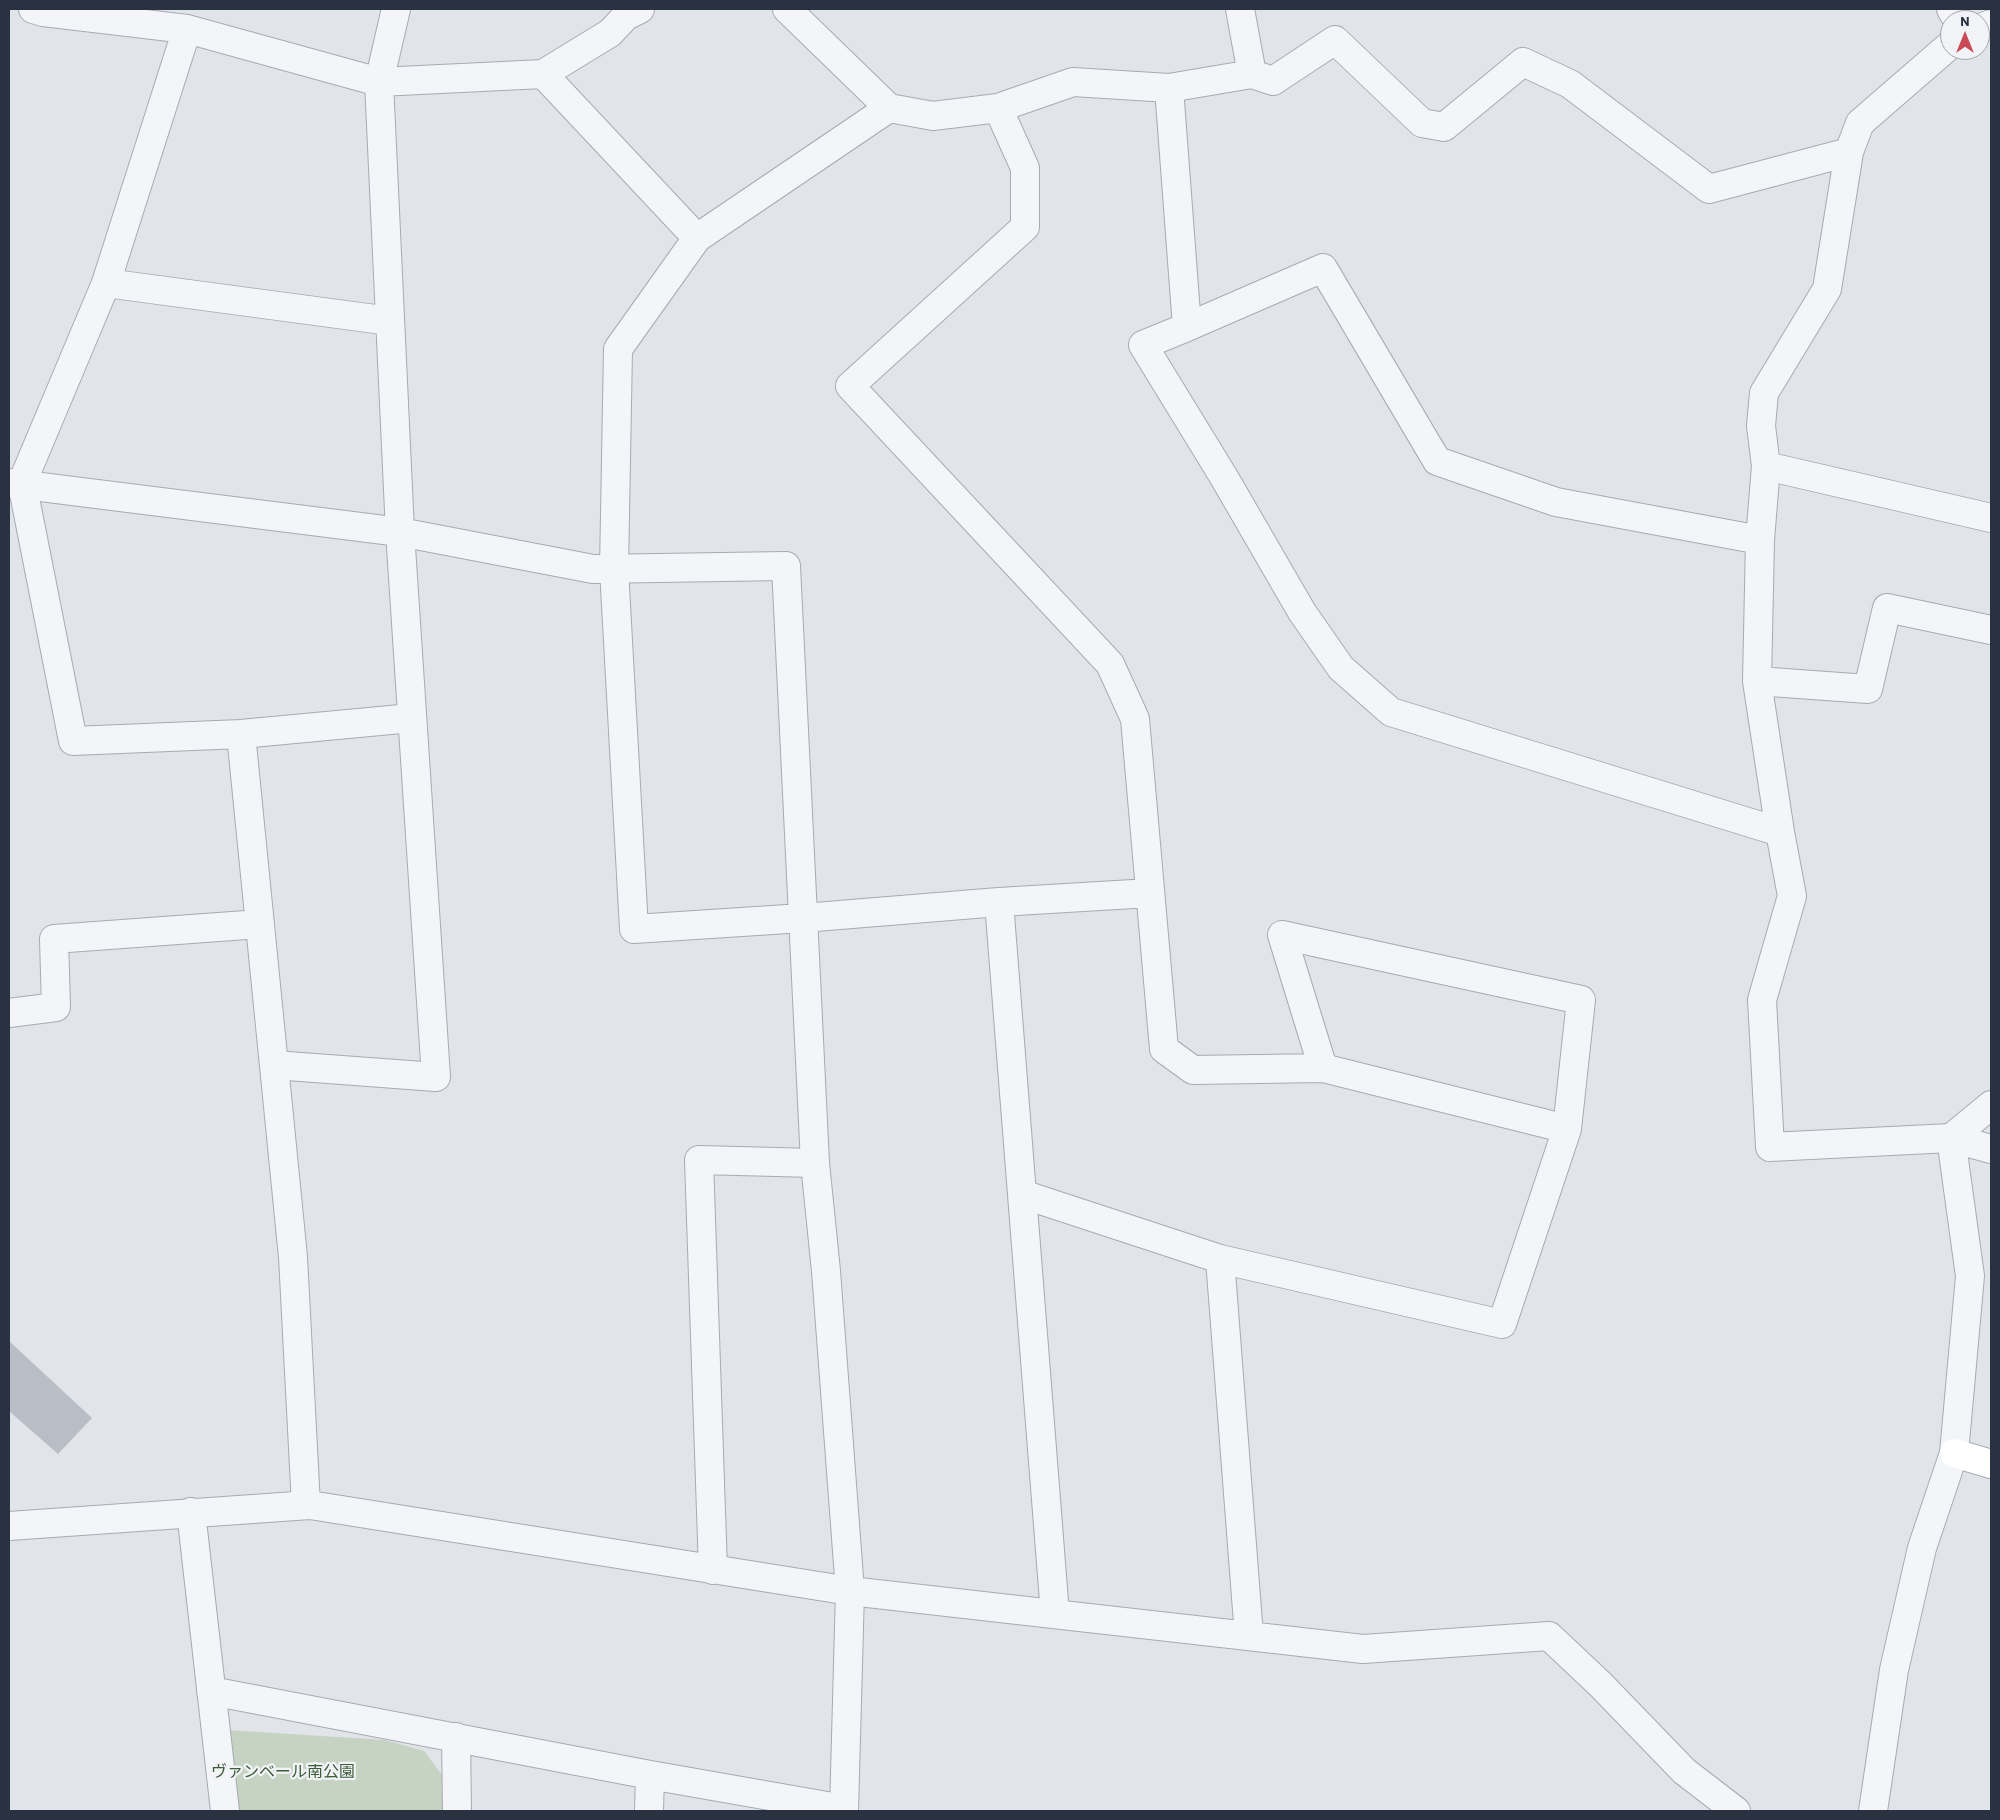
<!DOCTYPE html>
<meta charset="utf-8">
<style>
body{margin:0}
#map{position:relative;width:2000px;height:1820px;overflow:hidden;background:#e1e4e9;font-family:Barlow,sans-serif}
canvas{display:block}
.frame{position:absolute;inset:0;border:10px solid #2a3140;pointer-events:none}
.north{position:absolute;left:1940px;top:10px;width:50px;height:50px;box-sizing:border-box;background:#f1f3f7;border:1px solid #a1a5ae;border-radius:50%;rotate:0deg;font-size:14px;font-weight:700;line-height:20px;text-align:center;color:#2a3140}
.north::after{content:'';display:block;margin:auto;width:18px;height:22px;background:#c94b55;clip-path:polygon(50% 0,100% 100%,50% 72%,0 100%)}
</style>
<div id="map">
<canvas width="2000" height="1820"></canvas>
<div class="frame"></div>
<div class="north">N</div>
</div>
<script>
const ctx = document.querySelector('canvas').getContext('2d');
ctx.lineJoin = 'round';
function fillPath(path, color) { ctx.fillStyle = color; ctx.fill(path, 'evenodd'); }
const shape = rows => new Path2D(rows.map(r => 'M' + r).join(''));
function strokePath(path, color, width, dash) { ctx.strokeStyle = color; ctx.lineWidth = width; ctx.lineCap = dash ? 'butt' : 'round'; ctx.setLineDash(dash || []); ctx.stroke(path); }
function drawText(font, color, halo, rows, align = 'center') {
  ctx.font = font + ' Barlow,"Noto Sans JP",sans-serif'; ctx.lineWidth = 4.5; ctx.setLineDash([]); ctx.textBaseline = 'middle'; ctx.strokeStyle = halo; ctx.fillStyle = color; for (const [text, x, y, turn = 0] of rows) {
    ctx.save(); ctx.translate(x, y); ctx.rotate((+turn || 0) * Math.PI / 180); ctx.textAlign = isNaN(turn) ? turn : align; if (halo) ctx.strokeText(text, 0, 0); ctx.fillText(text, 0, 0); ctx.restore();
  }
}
fillPath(shape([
 [227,1730,385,1740,424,1751,443,1776,443,1811,235,1811]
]), '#c6d3c3');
fillPath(shape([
 [9,1341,92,1418,58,1454,9,1411]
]), '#b9bdc6');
const street = shape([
 [33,9,43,12,187,29,379,82,543,74,610,33,626,16,640,9],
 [787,9,889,108,933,116,998,108,1073,82,1169,88,1252,74,1240,9],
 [1951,9,1957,20],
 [1980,28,1991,24],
 [187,29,106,283,22,483,73,741,241,734,293,1257,306,1505],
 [543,74,697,238],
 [1252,74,1273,81,1335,40,1422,123,1444,127,1523,62,1570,84,1709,189,1849,152],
 [1169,88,1187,327,1143,345,1225,479,1302,612,1341,668,1391,712,1780,832],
 [889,108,697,238,618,349,614,569,634,929,803,918,999,902,1150,893],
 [998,108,1025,168,1025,227,850,386,1110,664,1135,719,1164,1049,1193,1070,1323,1068,1282,935,1581,1000,1567,1129,1502,1324,1220,1259,1022,1194],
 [106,283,390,321],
 [1187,327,1323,268,1437,461,1556,502,1760,540],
 [1766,466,1991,518],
 [9,483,400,532,593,569,786,566,815,1163,826,1271,850,1591,844,1811],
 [1757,681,1868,689,1887,608,1991,630],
 [241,734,412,718],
 [999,902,1055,1614],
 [9,1013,56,1007,54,939,260,924],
 [274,1065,436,1077,400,532,379,82,396,9],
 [1323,1068,1567,1129],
 [1951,1138,1991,1105],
 [1951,1138,1991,1149],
 [1220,1259,1249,1636],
 [191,1512,225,1811],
 [9,1526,310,1505,850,1591,1363,1649,1549,1636,1601,1685,1684,1771,1736,1811],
 [713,1570,699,1160,815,1163],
 [211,1691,650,1775,844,1809],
 [456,1737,457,1811],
 [649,1811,650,1775],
 [1873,1811,1894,1670,1922,1548,1954,1453,1970,1276,1951,1138,1770,1147,1762,1000,1792,896,1780,832,1757,681,1760,540,1766,466,1761,426,1764,393,1827,289,1849,152,1860,123,1950,45]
]);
const secondary = shape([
 [1954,1453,1991,1464]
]);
strokePath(street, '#a6abb3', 30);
strokePath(secondary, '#a6abb3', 30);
strokePath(street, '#f4f5f8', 28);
strokePath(secondary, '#fff', 28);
drawText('16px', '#3c5b38', '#f1f3f7', [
 ["ヴァンベール南公園",283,1772]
]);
</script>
